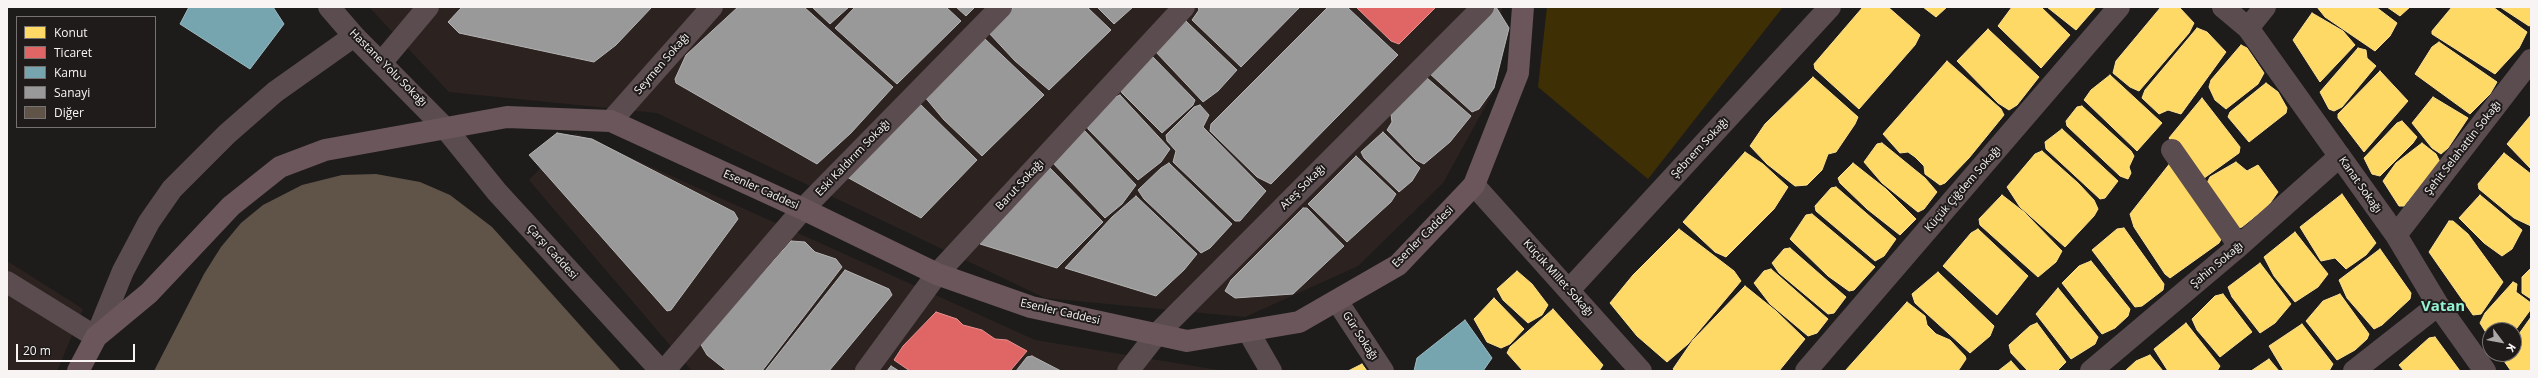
<!DOCTYPE html>
<meta charset="utf-8">
<style>
body{margin:0}
#map{position:relative;width:2538px;height:378px;overflow:hidden;background:#1e1c1b;font-family:"Open Sans",sans-serif}
canvas{display:block}
.frame{position:absolute;inset:0;border:8px solid #f7f4f3;pointer-events:none}
.legend{position:absolute;left:16px;top:16px;width:140px;height:112px;box-sizing:border-box;background:#1f1b1a;border:1px solid #757271;margin:0;padding:5px 7px;list-style:none;font-size:12px;color:#f7f4f3}
.legend li{display:flex;align-items:center;gap:8px;height:20px}
.legend b{width:20px;border:1px solid #757271}
.north{position:absolute;left:2482px;top:322px;width:40px;height:40px;box-sizing:border-box;background:#1f1b1a;border:1px solid #757271;border-radius:50%;rotate:122deg;font-size:11px;font-weight:700;line-height:16px;text-align:center;color:#f7f4f3}
.north::after{content:'';display:block;margin:auto;width:14px;height:18px;background:#aba8a7;clip-path:polygon(50% 0,100% 100%,50% 72%,0 100%)}
.scale{position:absolute;left:16px;top:344px;width:119px;height:18px;box-sizing:border-box;border:2px solid #f7f4f3;border-top:0;padding-left:5px;font-size:12px;line-height:14px;white-space:nowrap;color:#f7f4f3;-webkit-text-stroke:3px #1f1b1a;paint-order:stroke}
</style>
<div id="map">
<canvas width="2538" height="378"></canvas>
<div class="frame"></div>
<ul class="legend">
<li><b style="height:11px;background:#ffd966"></b>Konut</li>
<li><b style="height:11px;background:#e06666"></b>Ticaret</li>
<li><b style="height:11px;background:#76a5af"></b>Kamu</li>
<li><b style="height:11px;background:#999"></b>Sanayi</li>
<li><b style="height:11px;background:#605449"></b>Diğer</li>
</ul>
<div class="north">K</div>
<div class="scale">20 m</div>
</div>
<script>
const ctx = document.querySelector('canvas').getContext('2d');
ctx.lineJoin = 'round';
function fillPath(path, color) { ctx.fillStyle = color; ctx.fill(path, 'evenodd'); }
const shape = rows => new Path2D(rows.map(r => 'M' + r).join(''));
function strokePath(path, color, width, dash) { ctx.strokeStyle = color; ctx.lineWidth = width; ctx.lineCap = dash ? 'butt' : 'round'; ctx.setLineDash(dash || []); ctx.stroke(path); }
function drawText(font, color, halo, rows, align = 'center') {
  ctx.font = font + ' "Open Sans",sans-serif'; ctx.lineWidth = 4; ctx.setLineDash([]); ctx.textBaseline = 'middle'; ctx.strokeStyle = halo; ctx.fillStyle = color; for (const [text, x, y, turn = 0] of rows) {
    ctx.save(); ctx.translate(x, y); ctx.rotate((+turn || 0) * Math.PI / 180); ctx.textAlign = isNaN(turn) ? turn : align; if (halo) ctx.strokeText(text, 0, 0); ctx.fillText(text, 0, 0); ctx.restore();
  }
}
fillPath(shape([
 [369,7,1502,7,1492,94,1443,183,1358,266,1245,317,1045,298,657,113,449,92],
 [576,133,1035,340,1224,371,692,371,529,180],
 [7,261,83,309,57,371,7,371]
]), '#2c2321');
fillPath(shape([
 [1547,7,1783,7,1648,179,1538,87]
]), '#3e2f04');
const homes = shape([
 [1863,7,1888,7,1920,35,1915,45,1859,109,1815,69,1814,64,1863,7],
 [1923,7,1947,7,1936,17,1923,7],
 [2012,7,2041,7,2070,35,2041,68,1998,26,2012,7],
 [2047,7,2096,7,2076,30,2047,7],
 [2161,7,2179,7,2194,23,2189,33,2139,91,2130,87,2113,73,2116,61,2161,7],
 [2317,7,2376,7,2397,23,2390,36,2375,51,2325,17,2317,7],
 [2387,7,2410,7,2400,16,2387,7],
 [2452,7,2493,7,2527,32,2519,48,2495,74,2432,34,2432,31,2452,7],
 [2500,7,2531,7,2531,25,2529,26,2500,7],
 [2312,13,2343,31,2355,45,2320,82,2293,40,2312,13],
 [2197,28,2207,32,2226,52,2181,114,2168,110,2159,114,2142,98,2145,90,2197,28],
 [1988,29,2039,77,2017,105,2009,110,1998,103,1957,61,1988,29],
 [2439,42,2497,82,2490,94,2470,114,2415,74,2432,47,2439,42],
 [2241,45,2247,48,2264,73,2258,84,2226,109,2215,100,2209,87,2211,80,2241,45],
 [2358,48,2366,50,2367,58,2376,66,2342,107,2334,111,2329,109,2320,92,2358,48],
 [1947,61,2001,109,2004,115,1969,158,1945,183,1940,185,1925,174,1924,166,1915,157,1908,152,1900,153,1883,134,1947,61],
 [2380,71,2408,101,2364,152,2338,118,2338,114,2380,71],
 [2110,75,2162,123,2137,151,2084,100,2091,90,2110,75],
 [1813,77,1858,117,1855,124,1836,152,1828,154,1822,170,1807,185,1795,186,1767,164,1750,146,1765,124,1813,77],
 [2266,83,2278,92,2287,108,2286,113,2249,142,2228,117,2230,112,2266,83],
 [2433,97,2468,118,2448,148,2441,154,2432,148,2412,123,2433,97],
 [2202,98,2240,147,2239,153,2200,181,2169,138,2202,98],
 [2082,106,2131,151,2134,156,2129,167,2131,173,2128,179,2120,176,2067,126,2066,121,2077,107,2082,106],
 [2531,115,2531,169,2507,144,2531,115],
 [2402,121,2417,137,2413,143,2380,176,2372,174,2364,158,2397,123,2402,121],
 [2062,129,2118,181,2105,198,2100,199,2046,149,2045,142,2062,129],
 [1882,143,1925,178,1937,192,1924,209,1918,212,1882,183,1864,162,1877,144,1882,143],
 [2422,143,2436,154,2440,162,2404,206,2399,206,2383,181,2396,163,2422,143],
 [2042,151,2078,183,2094,200,2098,209,2094,216,2065,247,2020,207,2007,187,2035,154,2042,151],
 [1745,152,1763,164,1788,187,1774,209,1726,257,1715,252,1683,222,1745,152],
 [2504,153,2531,174,2531,226,2514,218,2479,189,2478,184,2504,153],
 [2171,162,2224,234,2219,243,2170,278,2165,274,2134,227,2130,214,2171,162],
 [2236,162,2247,171,2258,165,2278,192,2268,206,2242,227,2234,229,2205,187,2210,177,2236,162],
 [1853,163,1886,189,1916,219,1900,235,1867,209,1840,183,1838,178,1853,163],
 [1836,187,1896,239,1884,256,1875,261,1816,211,1815,206,1831,188,1836,187],
 [2342,194,2376,243,2366,255,2346,269,2335,258,2321,261,2300,227,2342,194],
 [2002,195,2024,212,2062,251,2056,262,2038,277,1980,225,1979,219,2002,195],
 [2480,195,2522,230,2512,249,2502,256,2484,243,2459,218,2480,195],
 [1812,214,1875,267,1854,290,1849,291,1828,276,1790,239,1806,215,1812,214],
 [2449,221,2453,221,2468,234,2503,282,2481,314,2473,315,2429,252,2449,221],
 [2124,228,2164,284,2163,290,2142,306,2135,307,2092,250,2117,229,2124,228],
 [1679,229,1734,271,1741,281,1688,344,1667,362,1637,336,1610,303,1633,275,1679,229],
 [1978,229,2028,276,1997,315,1943,266,1971,233,1978,229],
 [2295,232,2328,274,2318,287,2295,302,2274,276,2264,257,2295,232],
 [1790,248,1846,297,1834,313,1828,314,1779,273,1772,263,1784,249,1790,248],
 [2380,249,2411,293,2410,299,2382,325,2374,329,2347,298,2339,280,2380,249],
 [2091,261,2130,309,2128,316,2115,328,2102,334,2062,283,2079,266,2091,261],
 [2260,263,2291,304,2275,323,2260,333,2232,297,2228,287,2260,263],
 [2531,268,2531,299,2522,293,2522,277,2531,268],
 [1771,269,1828,319,1817,333,1808,336,1770,304,1754,283,1764,271,1771,269],
 [1517,271,1532,284,1548,305,1542,315,1528,323,1503,300,1497,289,1517,271],
 [1938,272,1994,326,1990,336,1970,353,1915,303,1912,294,1938,272],
 [2513,282,2517,284,2516,292,2531,303,2531,309,2514,332,2514,330,2490,330,2490,339,2480,323,2485,313,2513,282],
 [1745,286,1776,311,1805,339,1779,371,1675,371,1673,369,1693,340,1745,286],
 [2058,288,2098,337,2095,344,2071,359,2036,314,2058,288],
 [2223,294,2252,332,2220,357,2197,330,2192,319,2215,296,2223,294],
 [2340,294,2369,334,2367,339,2355,350,2337,360,2306,321,2323,301,2340,294],
 [1494,298,1524,329,1510,344,1501,348,1487,342,1474,319,1494,298],
 [1907,302,1925,316,1927,325,1936,334,1950,340,1965,356,1966,359,1958,371,1845,371,1907,302],
 [1553,309,1603,365,1599,371,1523,371,1507,353,1510,347,1553,309],
 [2531,317,2531,371,2511,371,2502,358,2504,354,2514,354,2514,341,2531,317],
 [2037,323,2066,362,2057,371,2028,371,2011,353,2009,345,2030,326,2037,323],
 [2186,323,2220,366,2217,371,2168,371,2154,349,2186,323],
 [2302,324,2333,364,2329,371,2284,371,2269,346,2302,324],
 [2435,337,2460,371,2404,371,2399,365,2429,338,2435,337],
 [2150,355,2163,371,2125,371,2136,361,2150,355],
 [2269,359,2279,371,2251,371,2269,359],
 [2011,361,2020,371,1998,371,2011,361],
 [1362,364,1367,371,1348,371,1362,364]
]);
fillPath(homes, '#ffd966');
strokePath(homes, '#fde190', 1);
const shops = shape([
 [1356,7,1436,7,1399,44,1391,41,1356,7],
 [936,312,957,319,963,325,982,330,995,339,1007,340,1027,351,1010,371,910,371,894,360,903,346,936,312]
]);
fillPath(shops, '#e06666');
strokePath(shops, '#e79190', 1);
const public = shape([
 [189,7,273,7,284,24,250,69,180,24,189,7],
 [1465,320,1492,358,1483,371,1414,371,1417,358,1465,320]
]);
fillPath(public, '#76a5af');
strokePath(public, '#9dbdc3', 1);
const industry = shape([
 [462,7,652,7,616,45,594,62,459,33,448,22,462,7],
 [738,7,804,7,893,87,851,133,817,164,676,83,675,79,686,55,738,7],
 [812,7,849,7,830,24,812,7],
 [855,7,946,7,961,21,897,84,835,28,855,7],
 [956,7,975,7,966,16,956,7],
 [1014,7,1087,7,1111,30,1049,90,1015,61,988,32,1014,7],
 [1097,7,1133,7,1114,24,1097,7],
 [1198,7,1300,7,1241,67,1192,20,1199,10,1198,7],
 [1328,7,1347,7,1398,55,1271,184,1257,177,1210,131,1211,124,1328,7],
 [1496,7,1509,28,1494,88,1479,109,1472,112,1429,73,1496,7],
 [1186,21,1237,70,1218,91,1203,102,1154,50,1186,21],
 [984,38,1044,95,982,156,944,120,924,96,984,38],
 [1151,55,1195,100,1193,105,1162,133,1122,93,1119,86,1151,55],
 [1427,78,1471,116,1450,142,1424,164,1416,160,1387,130,1392,122,1391,114,1427,78],
 [1120,95,1170,149,1161,162,1138,180,1088,129,1087,124,1113,98,1120,95],
 [918,102,977,160,921,218,845,176,918,102],
 [1200,105,1209,115,1203,127,1266,191,1240,221,1235,221,1173,162,1176,151,1167,141,1166,135,1194,107,1200,105],
 [1084,130,1136,185,1122,204,1105,218,1051,161,1084,130],
 [1383,132,1420,168,1412,181,1399,192,1364,158,1361,152,1383,132],
 [557,133,592,139,734,212,738,219,671,310,667,311,529,155,557,133],
 [1356,156,1396,194,1391,202,1347,242,1308,204,1356,156],
 [1169,163,1232,224,1210,248,1201,253,1144,199,1138,190,1161,168,1169,163],
 [1047,165,1103,222,1057,268,980,244,974,238,1047,165],
 [1136,196,1197,254,1184,270,1156,296,1065,268,1112,217,1136,196],
 [1303,208,1307,208,1344,246,1293,294,1235,298,1225,291,1231,280,1303,208],
 [791,241,805,242,815,252,836,259,842,267,762,371,727,371,707,355,700,343,791,241],
 [845,270,889,289,892,295,829,371,765,371,845,270],
 [1032,356,1061,371,1016,371,1027,357,1032,356],
 [891,366,899,371,887,371,891,366]
]);
fillPath(industry, '#999');
strokePath(industry, '#b5b4b4', 1);
fillPath(shape([
 [376,174,420,182,450,195,492,227,621,371,154,371,204,274,221,247,241,223,263,205,302,185,342,175]
]), '#605449');
strokePath(shape([
 [2223,7,2248,28,2396,235,2438,305,2485,371],
 [2248,28,2265,7],
 [381,63,428,7],
 [611,121,712,7],
 [2172,150,2239,246],
 [1474,185,1641,371],
 [2396,235,2531,60],
 [7,282,96,337,123,271,149,222,172,189,227,134,275,92,354,36],
 [1569,290,1830,7],
 [1337,301,1383,371],
 [1248,331,1271,371],
 [664,371,803,209,1001,7],
 [866,371,937,274,1184,7],
 [1128,371,1157,334,1483,7],
 [1806,371,2119,7],
 [2091,371,2239,246,2340,156],
 [2354,371,2438,305]
]), '#5b4c50', 22);
strokePath(shape([
 [329,7,354,36,446,129,497,192,661,371]
]), '#5b4c50', 22);
strokePath(shape([
 [78,371,96,337,149,293,231,206,280,167,325,150,507,117,611,121,803,209,937,274,1031,307,1187,341,1299,322,1398,265,1474,185,1518,73,1523,7]
]), '#6a565b', 22);
drawText('11px', '#f7f4f3', '#1f1b1a', [
 ["Seymen Sokağı",662,64,-49],
 ["Hastane Yolu Sokağı",388,68,45],
 ["Şebnem Sokağı",1700,148,-47],
 ["Şehit Selahattin Sokağı",2463,148,-52],
 ["Eski Kaldırım Sokağı",853,158,-46],
 ["Barut Sokağı",1020,185,-47],
 ["Kanat Sokağı",2360,185,55],
 ["Ateş Sokağı",1303,187,-45],
 ["Küçük Çiğdem Sokağı",1963,189,-49],
 ["Esenler Caddesi",761,190,24],
 ["Esenler Caddesi",1423,237,-45],
 ["Çarşı Caddesi",552,252,48],
 ["Şahin Sokağı",2217,265,-40],
 ["Küçük Millet Sokağı",1558,278,48],
 ["Esenler Caddesi",1060,312,13],
 ["Gür Sokağı",1360,336,57]
]);
drawText('bold 15px', '#94f2d4', '#1f1b1a', [
 ["Vatan",2443,307]
]);
</script>
